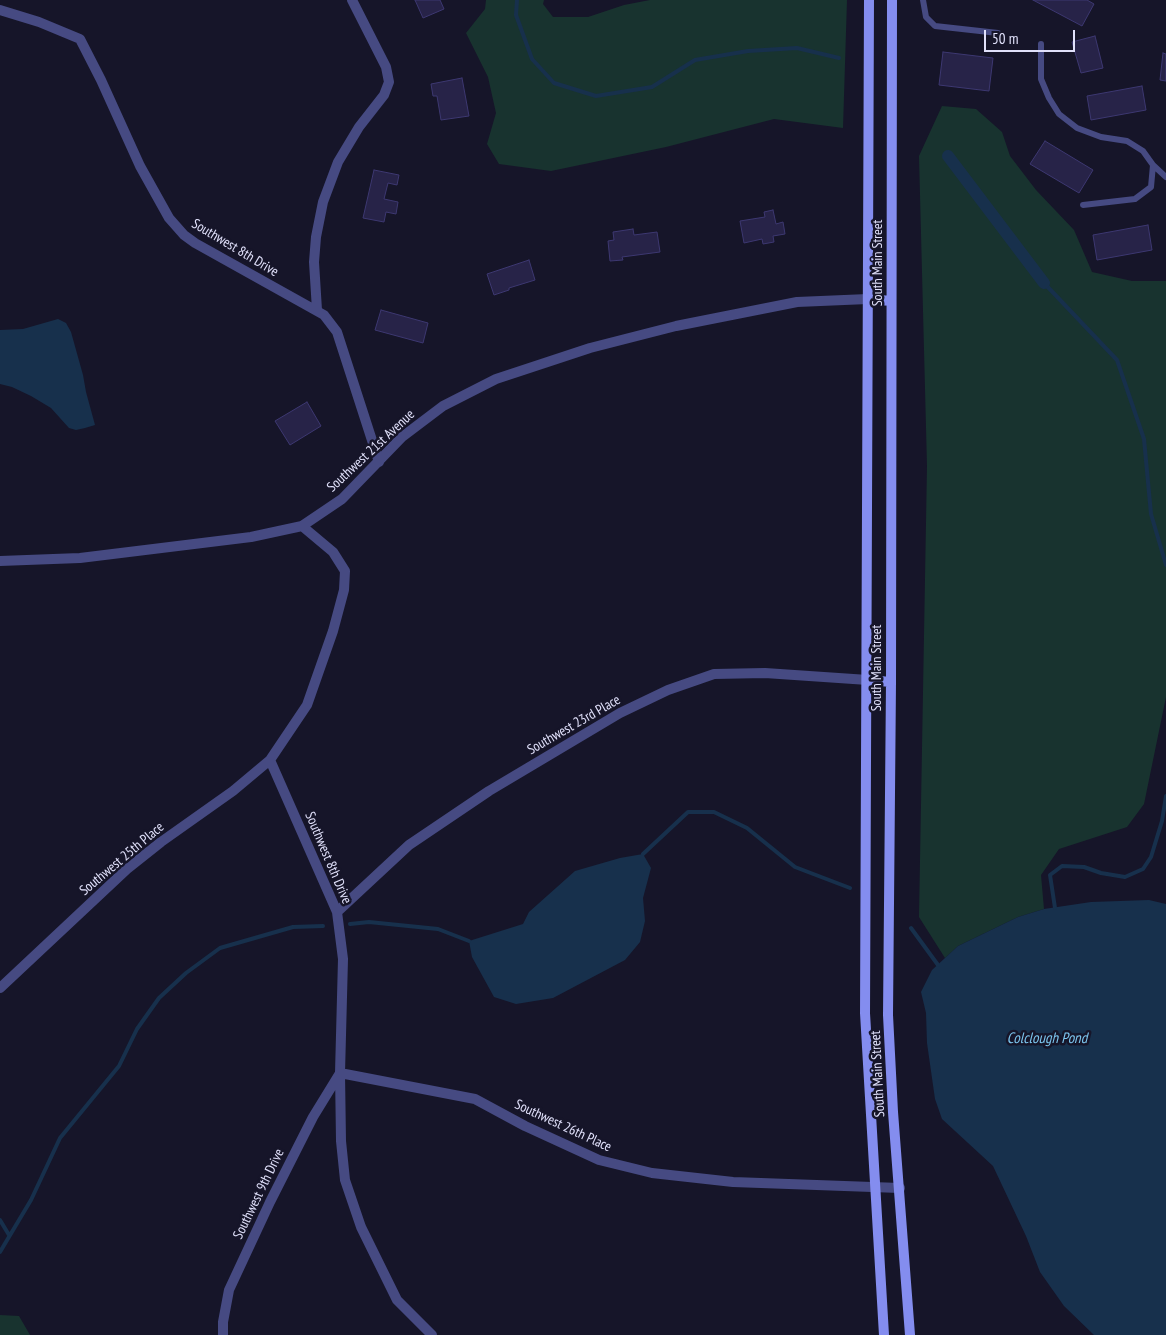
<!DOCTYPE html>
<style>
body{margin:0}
#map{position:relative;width:1166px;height:1335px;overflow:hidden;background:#161529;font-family:"PT Sans Narrow",sans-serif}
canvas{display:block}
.scale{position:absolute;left:984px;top:30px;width:91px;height:22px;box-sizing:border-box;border:2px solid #e1e1fb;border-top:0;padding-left:6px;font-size:15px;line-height:18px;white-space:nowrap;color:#e1e1fb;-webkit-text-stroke:4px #161529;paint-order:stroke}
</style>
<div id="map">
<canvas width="1166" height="1335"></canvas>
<div class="scale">50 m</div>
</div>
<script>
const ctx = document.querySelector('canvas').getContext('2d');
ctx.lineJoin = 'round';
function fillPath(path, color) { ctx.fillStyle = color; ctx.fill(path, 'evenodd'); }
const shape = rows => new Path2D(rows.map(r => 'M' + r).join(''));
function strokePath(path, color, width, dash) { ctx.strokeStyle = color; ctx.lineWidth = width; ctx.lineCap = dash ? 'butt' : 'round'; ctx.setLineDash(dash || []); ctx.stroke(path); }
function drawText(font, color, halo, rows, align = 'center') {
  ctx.font = font + ' "PT Sans Narrow",sans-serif'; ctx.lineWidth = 5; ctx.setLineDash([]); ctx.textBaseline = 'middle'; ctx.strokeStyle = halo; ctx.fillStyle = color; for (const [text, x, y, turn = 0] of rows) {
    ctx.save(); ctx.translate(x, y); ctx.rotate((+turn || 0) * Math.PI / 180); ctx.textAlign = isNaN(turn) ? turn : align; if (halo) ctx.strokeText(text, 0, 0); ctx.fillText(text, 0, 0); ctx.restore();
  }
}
fillPath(shape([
 [486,0,544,0,543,4,553,17,588,17,624,5,650,0,847,0,843,128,774,119,666,147,551,171,499,164,487,144,496,113,488,77,466,33,485,9],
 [942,106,976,109,1002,132,1010,156,1036,190,1074,230,1092,272,1132,281,1166,281,1166,697,1144,804,1127,827,1059,849,1041,875,1044,909,1018,917,958,946,945,958,919,917,927,466,919,156],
 [0,1315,19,1316,30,1335,0,1335]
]), '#18332f');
fillPath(shape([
 [58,319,66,323,71,332,83,375,86,392,95,425,85,428,76,430,69,428,51,408,31,396,12,387,0,384,0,330,23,329],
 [643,854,651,868,643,898,645,921,640,942,625,960,553,998,516,1004,494,997,472,957,469,941,523,924,529,912,575,871,620,858],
 [1149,900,1166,904,1166,1335,1094,1335,1064,1306,1040,1272,1026,1236,993,1166,942,1119,935,1099,927,1043,926,1013,921,992,932,970,958,946,1018,917,1044,909,1091,902]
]), '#17304c');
strokePath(shape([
 [517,0,516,15,532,59,554,83,596,96,652,87,695,60,748,51,797,48,839,58],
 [1044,283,1117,360,1144,439,1151,514,1166,565],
 [643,854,688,812,714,812,747,828,795,867,850,888],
 [1055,908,1050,875,1062,866,1084,867,1101,873,1125,877,1143,869,1151,857,1162,821,1166,796],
 [350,924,369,922,438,929,469,941],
 [911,928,938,965],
 [0,1220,9,1235],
 [0,1252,31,1200,60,1138,119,1066,137,1029,159,998,186,973,220,948,293,927,323,926]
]), '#17304c', 4);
strokePath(shape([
 [948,156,1044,283]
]), '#17304c', 12);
const building = shape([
 [415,0,440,0,444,9,423,18,415,0],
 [1033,0,1087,0,1094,4,1082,26,1033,0],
 [1095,36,1103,68,1081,73,1072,42,1095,36],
 [943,52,993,58,989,91,939,85,943,52],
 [1163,53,1166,54,1166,81,1160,80,1163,53],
 [462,78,469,116,441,120,437,96,433,96,431,84,462,78],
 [1142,86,1146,110,1091,120,1087,96,1142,86],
 [1045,141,1093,170,1079,193,1030,164,1045,141],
 [374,170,399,175,397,185,388,183,384,199,398,202,396,214,386,212,384,222,363,218,374,170],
 [773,210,776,224,783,222,785,234,773,236,774,242,763,244,762,239,744,243,740,221,765,217,764,212,773,210],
 [1148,225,1152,250,1097,260,1093,235,1148,225],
 [633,229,634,235,657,232,660,252,622,257,623,260,610,261,608,241,614,240,613,232,633,229],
 [529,260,535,280,509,288,509,290,494,295,487,274,529,260],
 [381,310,428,323,423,343,375,330,381,310],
 [307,402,321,426,290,445,275,421,307,402]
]);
fillPath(building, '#272348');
strokePath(building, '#3d3871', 1);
strokePath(shape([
 [923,0,926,17,935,26,998,33],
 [1041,44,1041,79,1049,98,1059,114,1077,128,1101,137,1127,141,1143,151,1153,165,1151,187,1135,199,1083,205],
 [1153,165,1166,177]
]), '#464a82', 6);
strokePath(shape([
 [0,10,39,22,80,39,101,80,140,166,169,218,184,235,195,243,324,315,337,332,379,462],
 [317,310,314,262,316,237,323,202,338,162,359,127,384,95,389,82,386,67,352,0],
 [0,561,80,558,251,537,302,526,342,499,402,437,443,406,496,379,590,348,676,326,797,302,868,299],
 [270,760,337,912,343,959,340,1073,341,1141,345,1180,361,1227,397,1300,432,1335],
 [337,912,409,845,489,791,620,713,668,690,714,674,765,673,868,680],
 [0,988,127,869,161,842,233,791,270,760,307,705,333,631,344,590,345,571,333,552,302,526],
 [223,1335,223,1322,229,1290,270,1202,313,1117,340,1073,475,1099,525,1126,599,1160,652,1173,733,1182,900,1188]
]), '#464a82', 10);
strokePath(shape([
 [869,0,865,1013,884,1335],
 [892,0,891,682,888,1015,893,1112,910,1335],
 [868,299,891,301],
 [868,680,891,682]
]), '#848def', 10);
drawText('14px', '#e1e1fb', '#161529', [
 ["Southwest 8th Drive",235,248,31],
 ["South Main Street",878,263,-90],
 ["Southwest 21st Avenue",371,451,-43],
 ["South Main Street",877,668,-90],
 ["Southwest 23rd Place",574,725,-30],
 ["Southwest 8th Drive",328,858,67],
 ["Southwest 25th Place",122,859,-40],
 ["South Main Street",878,1074,-93],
 ["Southwest 26th Place",563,1126,25],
 ["Southwest 9th Drive",259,1194,-64]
]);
drawText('italic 15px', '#7cc5ee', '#161529', [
 ["Colclough Pond",1047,1039]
]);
</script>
